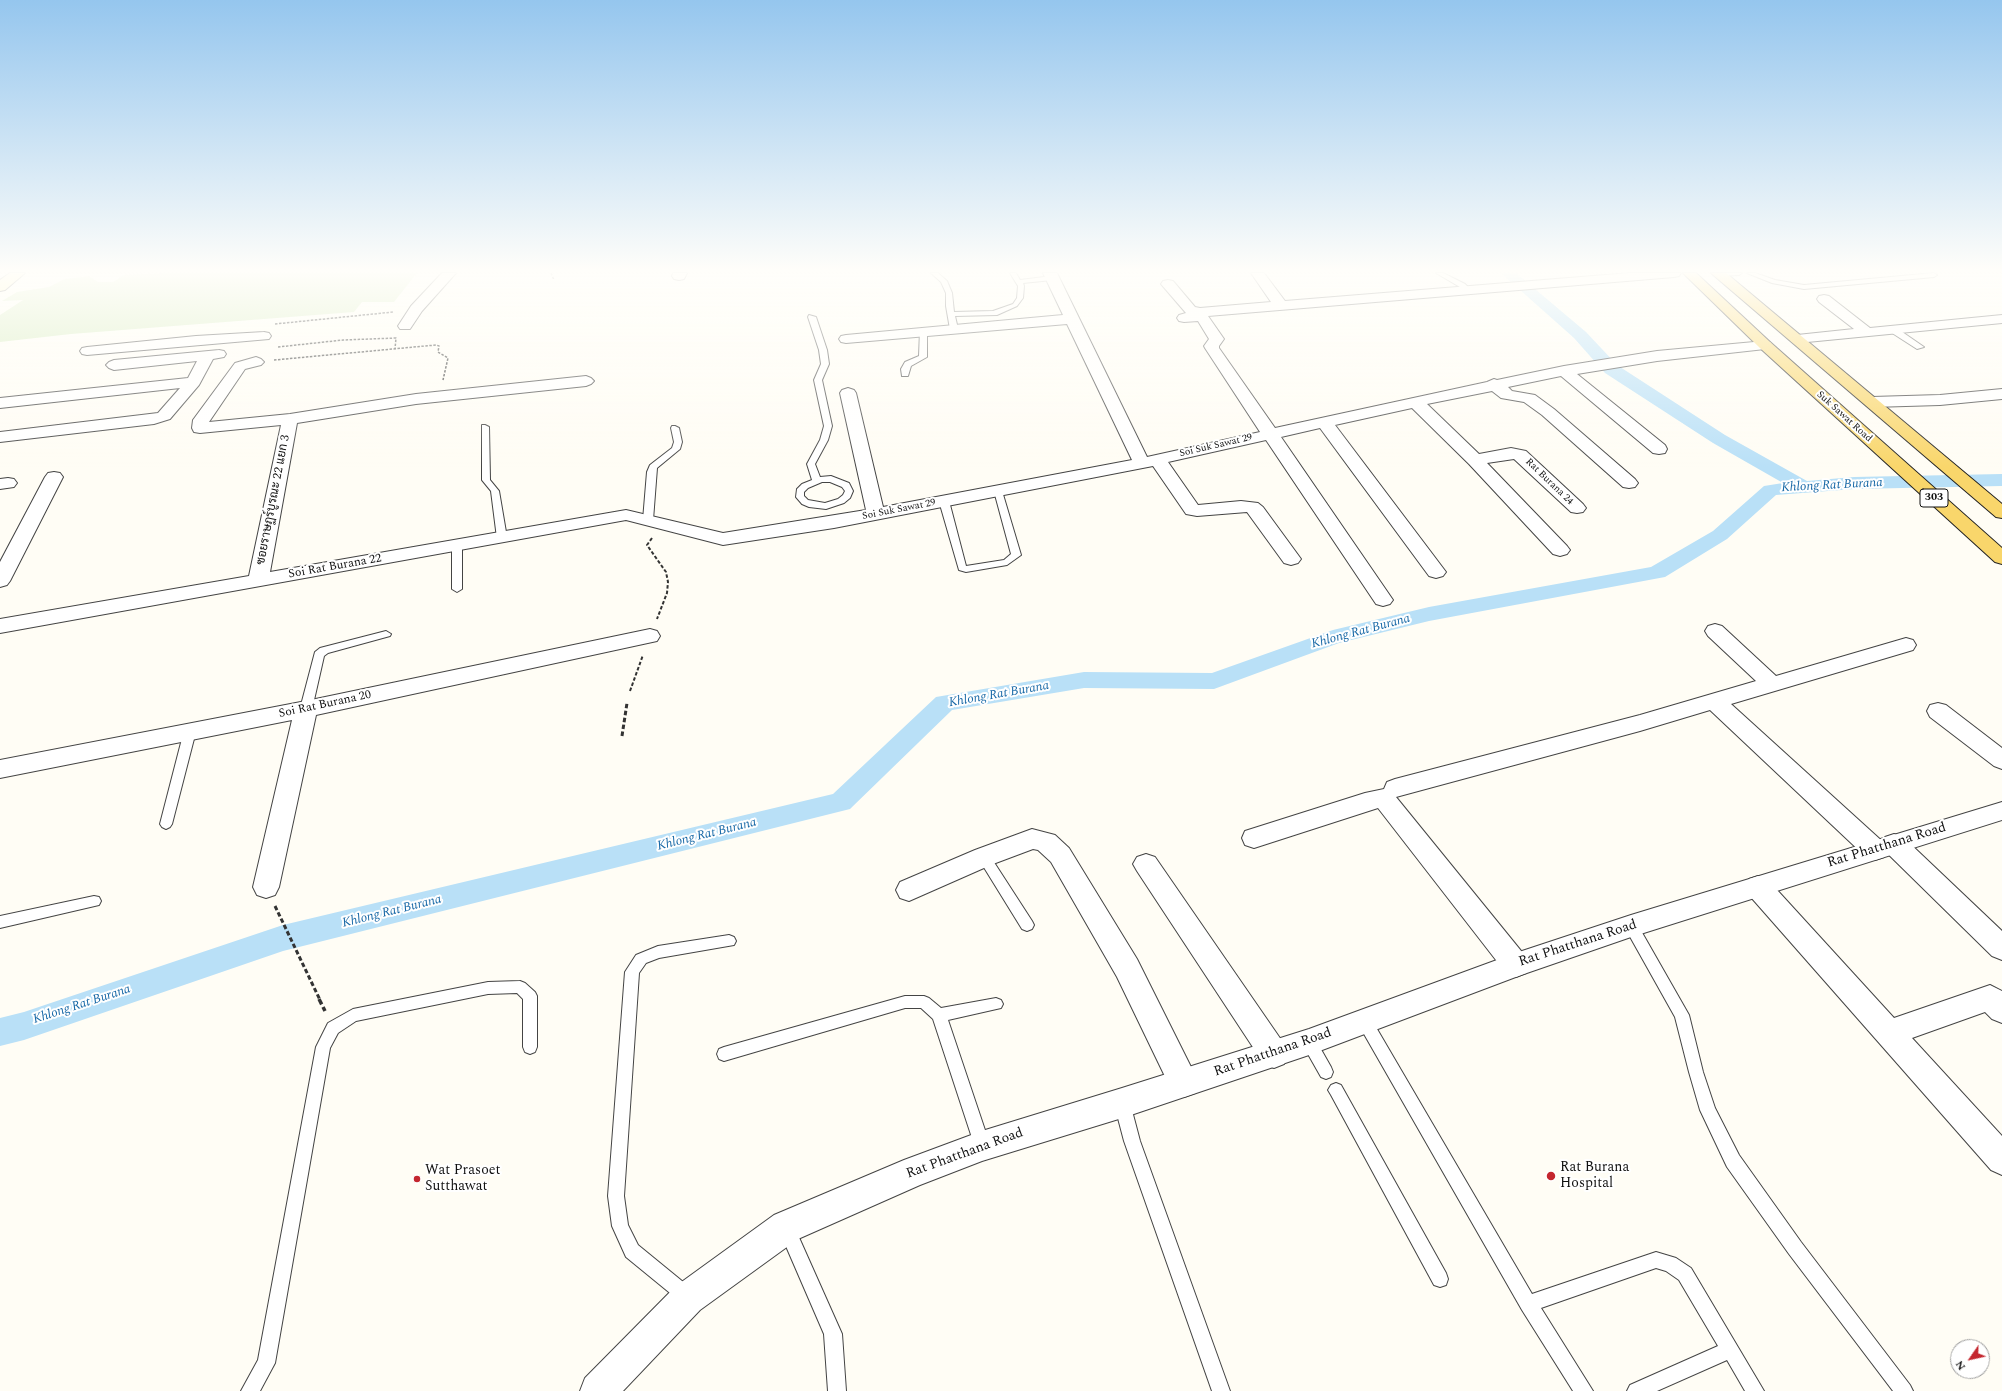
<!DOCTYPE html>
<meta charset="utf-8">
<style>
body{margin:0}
#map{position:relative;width:2002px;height:1391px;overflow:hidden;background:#fffdf5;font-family:Spectral,serif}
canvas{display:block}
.north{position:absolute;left:1950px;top:1339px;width:40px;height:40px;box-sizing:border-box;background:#fff;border:1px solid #a0a0a0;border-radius:50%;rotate:236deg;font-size:11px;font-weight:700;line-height:16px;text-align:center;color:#111}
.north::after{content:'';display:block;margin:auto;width:14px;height:18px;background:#c4262e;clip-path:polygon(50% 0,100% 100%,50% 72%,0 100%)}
</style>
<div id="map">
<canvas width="2002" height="1391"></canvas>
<div class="north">N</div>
</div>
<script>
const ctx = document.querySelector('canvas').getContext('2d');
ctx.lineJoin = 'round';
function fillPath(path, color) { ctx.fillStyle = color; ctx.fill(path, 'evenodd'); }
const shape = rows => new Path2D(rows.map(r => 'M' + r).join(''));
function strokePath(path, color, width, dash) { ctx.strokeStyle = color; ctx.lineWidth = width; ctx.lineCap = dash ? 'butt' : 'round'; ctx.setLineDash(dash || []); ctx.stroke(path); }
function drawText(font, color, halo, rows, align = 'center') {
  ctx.font = font + ' Spectral,Sarabun,serif'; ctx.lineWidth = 4; ctx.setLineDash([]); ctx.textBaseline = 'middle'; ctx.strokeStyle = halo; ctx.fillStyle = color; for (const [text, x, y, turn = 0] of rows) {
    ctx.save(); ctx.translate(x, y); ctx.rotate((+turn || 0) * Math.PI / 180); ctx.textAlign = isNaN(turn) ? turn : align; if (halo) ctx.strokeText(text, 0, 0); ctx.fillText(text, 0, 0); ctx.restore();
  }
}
fillPath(shape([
 [162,273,417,273,394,302,362,302,354,312,71,334,0,342,0,315,23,300,2,301,17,292,49,287,65,279,89,276,98,282,113,282,124,275]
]), '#d5ebbd');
fillPath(shape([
 [1501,273,1516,273,1586,332,1617,365,1725,435,1807,481,1854,477,2002,474,2002,486,1854,489,1776,495,1727,539,1665,577,1429,621,1339,643,1214,689,1084,688,952,710,850,809,283,951,24,1040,0,1046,0,1018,24,1012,283,925,833,794,936,697,1084,672,1212,673,1333,630,1429,607,1651,567,1713,531,1764,486,1783,483,1713,443,1605,373,1574,338,1501,273]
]), '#b9e0f7');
const service = shape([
 [931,273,938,273,947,281,952,293,954,312,993,311,1013,304,1017,298,1018,286,1010,273,1016,273,1020,280,1052,276,1055,278,1052,280,1023,283,1024,286,1023,298,1017,306,997,315,955,316,958,329,954,331,950,329,946,306,946,293,941,282,931,273],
 [1436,273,1443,273,1465,284,1470,289,1465,290,1436,273],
 [1718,273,1742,273,1739,275,1720,276,1718,275,1718,273],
 [1747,273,1755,273,1775,280,1804,285,1934,273,1937,275,1934,277,1804,289,1772,283,1747,273],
 [809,315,816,317,827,350,829,364,822,380,832,426,828,440,815,464,820,477,831,476,849,483,853,491,850,498,844,503,826,509,809,507,802,504,796,497,797,489,802,484,812,480,807,464,820,440,824,426,814,380,821,364,819,350,808,317,809,315],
 [822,482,830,482,842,487,845,491,843,495,838,499,825,503,808,500,804,496,804,492,808,488,822,482],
 [1889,327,1895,327,1924,347,1917,349,1889,331,1889,327],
 [920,330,927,332,927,357,911,366,908,376,902,376,901,369,905,362,919,356,920,330],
 [482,425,485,425,489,427,490,480,499,491,507,538,502,541,497,538,491,491,482,480,482,425],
 [672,426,675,426,679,428,682,442,680,449,657,468,653,520,648,523,645,522,643,520,647,472,650,465,672,448,674,442,671,428,672,426],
 [998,488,1002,491,1021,555,1007,565,966,572,959,570,939,501,944,498,949,501,966,566,1004,560,1011,554,994,491,998,488],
 [457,543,462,546,462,589,457,592,452,589,452,546,457,543],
 [386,631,391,634,390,636,328,653,324,656,312,709,310,712,302,712,300,709,315,652,320,648,386,631],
 [190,727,196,731,172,824,170,827,166,829,162,827,160,824,184,731,190,727],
 [984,852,988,853,1032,921,1034,925,1032,929,1027,931,1022,929,980,861,978,857,980,853,984,852],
 [94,896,99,897,101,901,99,905,0,928,0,916,94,896],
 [1631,920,1636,922,1689,1015,1703,1072,1715,1108,1739,1155,1801,1242,1910,1385,1913,1391,1893,1391,1789,1254,1727,1167,1700,1110,1689,1072,1675,1017,1624,926,1626,922,1631,920],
 [729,935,734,937,736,941,734,945,659,958,646,963,639,973,624,1196,628,1225,638,1245,693,1290,696,1296,693,1302,687,1305,681,1302,626,1257,612,1226,608,1196,625,972,636,955,658,946,729,935],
 [520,981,525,983,535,992,537,996,537,1047,535,1052,530,1054,525,1052,523,1047,523,999,517,993,488,994,356,1021,338,1033,330,1048,275,1363,260,1391,241,1391,258,1360,316,1047,328,1023,353,1009,488,982,520,981],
 [905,996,924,996,929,998,941,1008,996,998,1001,1000,1003,1004,1001,1008,948,1020,990,1145,988,1150,982,1153,976,1150,933,1019,921,1008,905,1008,724,1061,719,1059,717,1054,719,1049,724,1047,905,996],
 [1365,1015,1370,1017,1532,1294,1656,1252,1676,1258,1691,1268,1764,1391,1745,1391,1727,1360,1657,1391,1627,1391,1630,1385,1718,1346,1679,1280,1666,1271,1656,1268,1541,1308,1593,1391,1573,1391,1522,1310,1360,1027,1358,1022,1360,1017,1365,1015],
 [1309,1035,1314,1037,1331,1067,1333,1072,1331,1077,1326,1079,1321,1077,1304,1047,1302,1042,1304,1037,1309,1035],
 [1336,1083,1341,1085,1446,1273,1448,1279,1446,1285,1440,1287,1434,1285,1331,1095,1328,1090,1331,1085,1336,1083],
 [1122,1096,1127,1098,1130,1103,1140,1141,1230,1391,1212,1391,1124,1141,1114,1103,1117,1098,1122,1096],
 [787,1222,793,1224,842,1334,846,1391,828,1391,824,1334,779,1230,781,1224,787,1222]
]);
const minor = shape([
 [442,273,456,273,422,311,410,329,400,329,398,326,411,306,442,273],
 [673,273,687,273,684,279,679,280,674,279,672,276,673,273],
 [1043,273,1057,273,1147,457,1260,432,1205,348,1204,346,1209,339,1198,321,1184,322,1179,321,1177,318,1179,315,1186,313,1161,284,1163,281,1168,280,1173,281,1195,307,1200,308,1271,302,1251,273,1264,273,1285,301,1630,273,1681,273,1679,276,1674,277,1208,316,1224,339,1219,346,1219,348,1275,428,1487,382,1494,379,1497,380,1564,366,1657,351,1765,341,1770,342,1772,345,1770,348,1765,349,1657,361,1577,374,1665,445,1667,449,1665,453,1659,454,1653,453,1561,376,1508,387,1512,391,1535,395,1554,409,1635,479,1638,483,1635,487,1629,488,1623,487,1542,415,1524,402,1501,398,1492,391,1427,404,1479,454,1511,448,1526,451,1583,504,1586,508,1583,512,1577,513,1571,512,1514,459,1487,463,1567,546,1570,550,1567,554,1560,556,1553,554,1469,464,1412,408,1335,425,1446,572,1443,576,1436,578,1429,576,1320,428,1281,437,1393,600,1390,604,1383,606,1376,604,1266,440,1168,462,1198,505,1241,501,1258,503,1263,507,1301,559,1298,563,1291,565,1284,563,1247,512,1197,516,1186,514,1153,466,834,528,723,545,626,520,0,633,0,619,249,576,281,425,200,433,194,432,192,428,193,420,235,363,256,357,261,359,264,362,261,365,245,369,209,422,290,414,416,394,586,376,591,378,594,381,591,384,586,386,416,404,297,423,270,572,626,510,723,533,866,510,840,393,842,390,848,388,854,390,856,393,883,507,1132,460,1067,324,846,343,841,342,839,339,841,336,846,335,1063,315,1043,273],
 [1824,295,1829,296,1870,328,2002,315,2002,323,1797,343,1792,342,1790,339,1792,336,1797,335,1854,329,1819,302,1817,299,1819,296,1824,295],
 [264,332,269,333,271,336,269,339,87,355,82,354,80,351,82,348,87,347,196,336,264,332],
 [219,350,224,351,226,354,224,357,213,359,199,385,170,419,154,424,0,442,0,432,158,413,180,388,0,408,0,398,188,378,197,361,114,370,109,368,106,365,109,362,114,360,219,350],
 [2002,389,2002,399,1940,405,1872,407,1866,405,1864,402,1866,399,1872,397,1940,395,2002,389],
 [54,472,60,473,63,477,10,581,7,585,0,587,0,562,45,477,48,473,54,472],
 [8,478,14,479,17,483,14,487,0,489,0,479,8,478],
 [1715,624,1722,626,1776,676,1906,638,1913,640,1916,645,1913,650,1731,704,1883,842,1885,837,1894,834,1903,837,2002,931,2002,960,1992,956,1886,852,1884,857,1875,860,1866,857,1710,710,1640,731,1396,797,1526,957,1530,965,1526,973,1516,977,1506,973,1378,808,1254,848,1245,845,1242,838,1245,831,1365,793,1384,789,1387,782,1395,779,1640,715,1756,681,1708,636,1705,631,1708,626,1715,624],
 [650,629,657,631,660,636,657,641,316,715,279,887,275,895,266,898,257,895,253,887,292,720,0,778,0,760,306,701,650,629],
 [1938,703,1946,705,2002,748,2002,769,1994,766,1930,717,1927,711,1930,705,1938,703],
 [1032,829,1055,835,1069,848,1137,959,1199,1083,1195,1093,1184,1097,1173,1093,1117,977,1051,862,1038,850,1033,849,993,864,909,901,900,898,896,890,900,882,975,850,1032,829],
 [1146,854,1155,857,1284,1044,1289,1054,1284,1064,1274,1068,1264,1064,1137,871,1133,864,1137,857,1146,854],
 [1758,876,1767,879,1894,1018,1990,985,2002,991,2002,1023,1992,1019,1985,1012,1912,1038,2002,1136,2002,1175,1991,1170,1749,895,1745,887,1749,879,1758,876]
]);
const tertiary = shape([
 [2002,802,2002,820,1631,937,1521,975,1309,1055,1122,1118,982,1161,920,1185,798,1239,700,1310,623,1391,580,1391,585,1378,676,1286,774,1215,904,1160,982,1131,1122,1088,1309,1029,1516,953,1631,915,2002,802]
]);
const secondary = shape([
 [10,273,25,273,5,290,0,291,0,280,10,273]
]);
const primary = shape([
 [1683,273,1696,273,1770,342,2002,548,2002,564,1995,562,1760,348,1683,273],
 [1711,273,1726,273,2002,504,2002,518,1996,517,1711,273]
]);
strokePath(service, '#444', 2);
strokePath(minor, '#444', 2);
strokePath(tertiary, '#444', 2);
strokePath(secondary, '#333', 2);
strokePath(primary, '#222', 2);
strokePath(shape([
 [551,273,554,280],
 [275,324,393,312],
 [278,347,343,340,396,338,395,349],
 [274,360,436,345,439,346,438,352,448,358,443,380]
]), '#333', 1.5, [2.5, 1.5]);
strokePath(shape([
 [652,538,647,545,666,572,668,582,667,593,657,619],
 [630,691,643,655]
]), '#333', 2, [3.5, 2]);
strokePath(shape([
 [622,736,627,703],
 [275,906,320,1000]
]), '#333', 3, [4.5, 2.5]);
strokePath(shape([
 [319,999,325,1011]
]), '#333', 3.5, [6, 3]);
fillPath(service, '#fff');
fillPath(minor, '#fff');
fillPath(tertiary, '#fff');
fillPath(secondary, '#fff6b0');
fillPath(primary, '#f9d66b');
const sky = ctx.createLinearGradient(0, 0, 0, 467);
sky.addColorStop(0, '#95c6ee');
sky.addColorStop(0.58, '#fffefa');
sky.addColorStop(1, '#fffefa00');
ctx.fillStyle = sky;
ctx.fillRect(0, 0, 2002, 467);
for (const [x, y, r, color] of [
 [1551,1176,5,"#c4262e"],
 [417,1179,4,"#c4262e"]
]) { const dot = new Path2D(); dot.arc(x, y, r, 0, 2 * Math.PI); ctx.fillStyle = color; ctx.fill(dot); strokePath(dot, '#fff', 1.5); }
drawText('10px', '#111', '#fff', [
 ["Suk Sawat Road",1844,417,42],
 ["Soi Suk Sawat 29",1216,446,-13],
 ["Rat Burana 24",1549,482,44],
 ["Soi Suk Sawat 29",899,510,-11]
]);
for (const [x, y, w] of [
 [1934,498,28]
]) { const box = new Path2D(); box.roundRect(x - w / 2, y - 9, w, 18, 3); ctx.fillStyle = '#fff'; ctx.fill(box); strokePath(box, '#111', 1); }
drawText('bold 11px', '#111', null, [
 ["303",1934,498]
]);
drawText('12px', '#111', '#fff', [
 ["ซอยราษฏร์บูรณะ 22 แยก 3",274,500,-79],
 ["Soi Rat Burana 22",335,567,-10],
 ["Soi Rat Burana 20",325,705,-12]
]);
drawText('italic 13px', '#1768a6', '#fff', [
 ["Khlong Rat Burana",1832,486,-3],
 ["Khlong Rat Burana",1361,632,-15],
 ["Khlong Rat Burana",999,695,-10],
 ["Khlong Rat Burana",707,835,-14],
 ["Khlong Rat Burana",392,912,-14],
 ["Khlong Rat Burana",82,1005,-18]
]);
drawText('14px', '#111', '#fff', [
 ["Rat Phatthana Road",1887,846,-17],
 ["Rat Phatthana Road",1578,944,-18],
 ["Rat Phatthana Road",1273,1053,-19],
 ["Rat Phatthana Road",965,1154,-20]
]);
drawText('14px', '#111', '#fff', [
 ["Rat Burana",1560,1168],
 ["Hospital",1560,1184],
 ["Wat Prasoet",425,1171],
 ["Sutthawat",425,1187]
], 'left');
</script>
